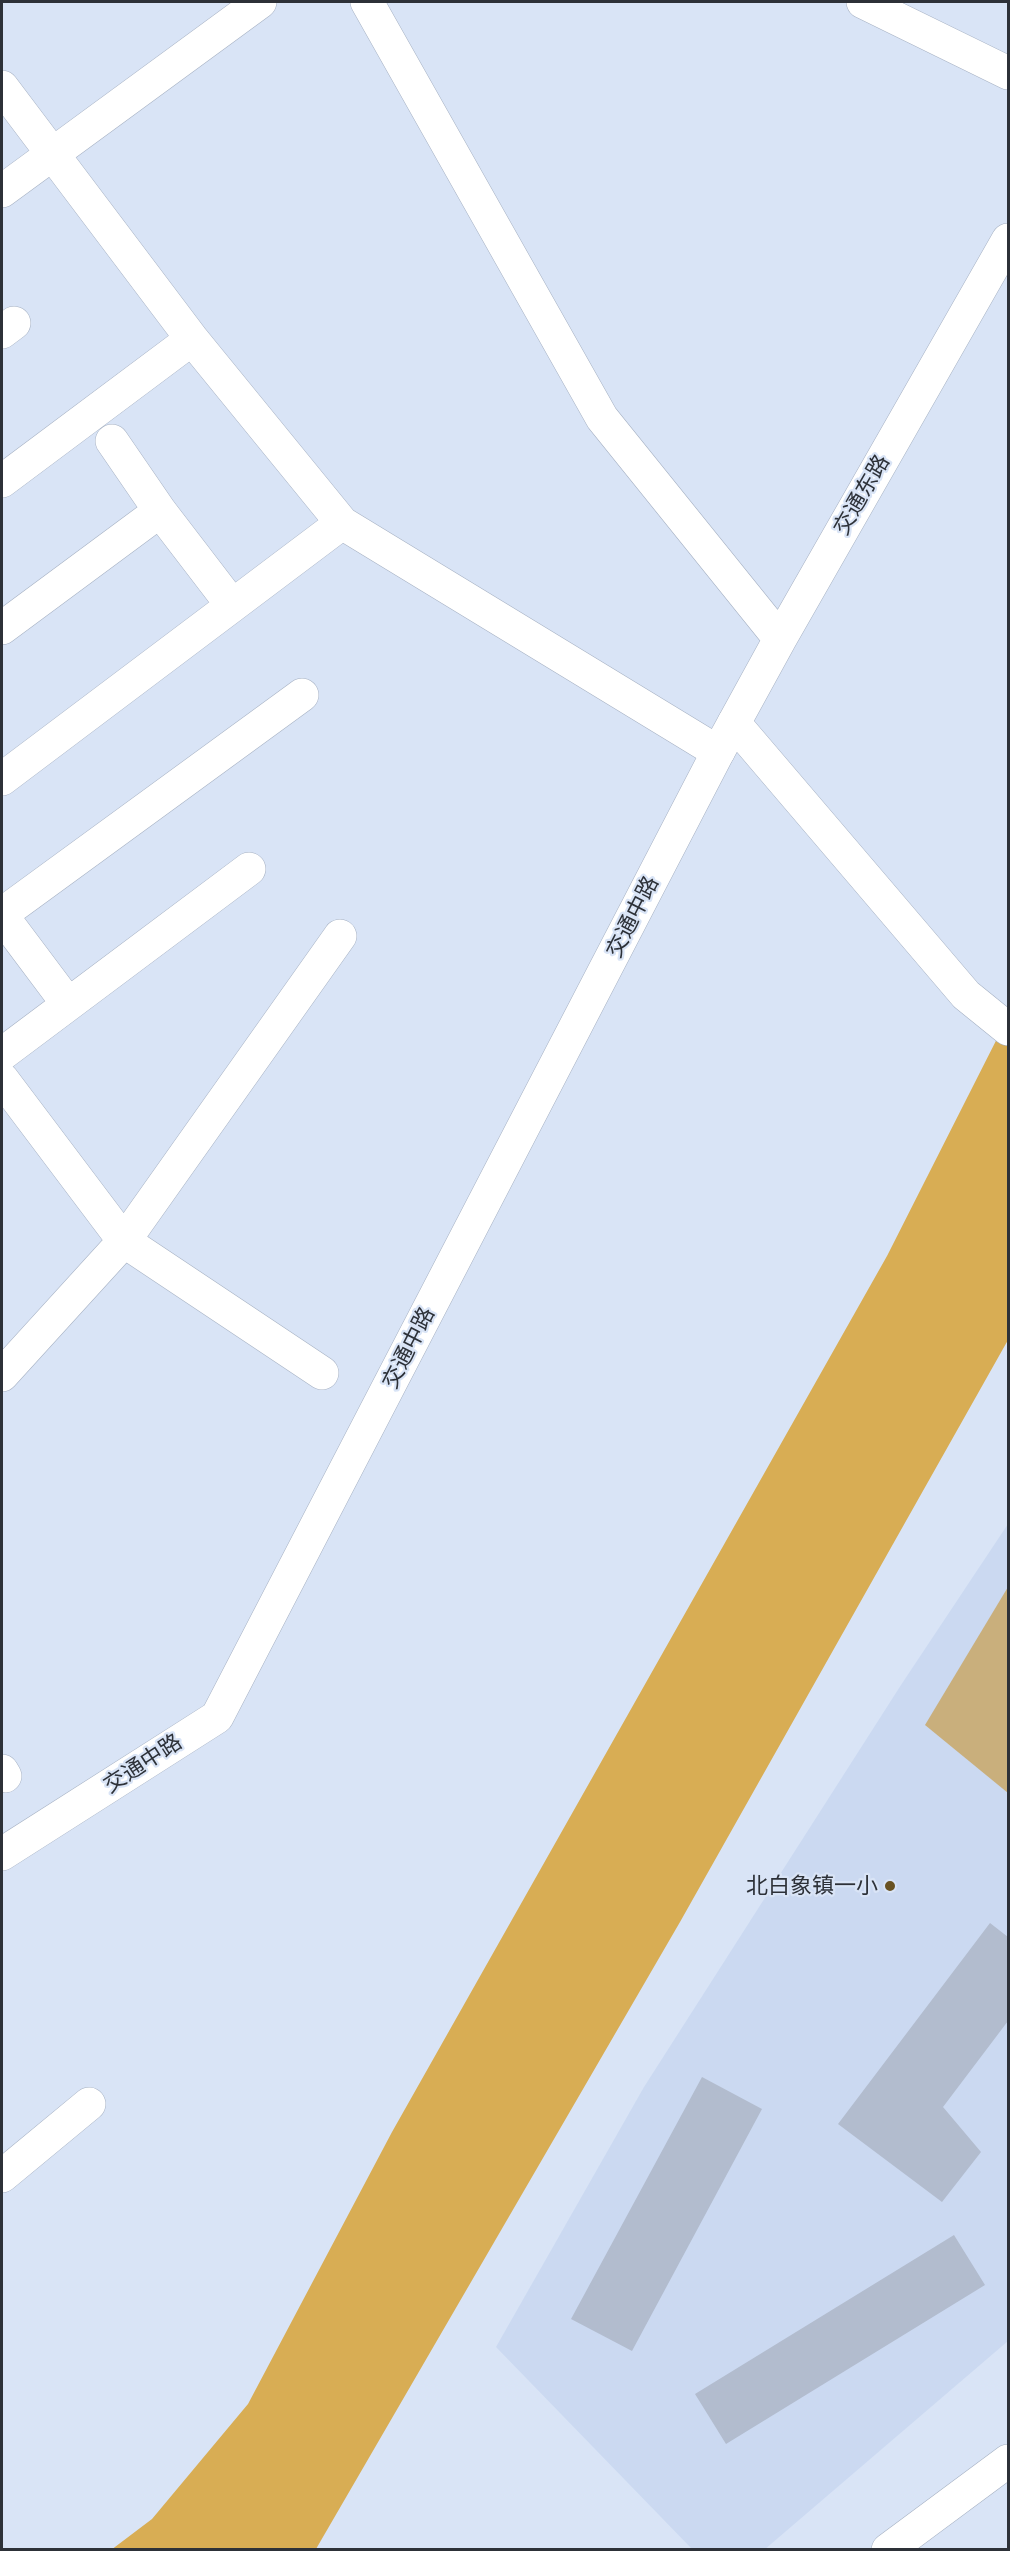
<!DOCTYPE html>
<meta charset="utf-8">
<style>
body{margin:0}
#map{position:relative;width:1010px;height:2551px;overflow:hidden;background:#d9e4f6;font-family:"Alegreya Sans",sans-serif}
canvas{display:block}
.frame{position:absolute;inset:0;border:3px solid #2d3138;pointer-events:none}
</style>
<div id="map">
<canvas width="1010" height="2551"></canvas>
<div class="frame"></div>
</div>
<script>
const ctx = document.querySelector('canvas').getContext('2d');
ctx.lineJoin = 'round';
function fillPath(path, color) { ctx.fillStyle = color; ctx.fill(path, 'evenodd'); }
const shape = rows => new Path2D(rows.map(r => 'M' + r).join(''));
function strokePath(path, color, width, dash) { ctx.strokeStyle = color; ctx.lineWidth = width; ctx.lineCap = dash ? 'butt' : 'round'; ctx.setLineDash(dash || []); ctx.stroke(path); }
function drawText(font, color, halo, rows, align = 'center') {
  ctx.font = font + ' "Alegreya Sans","Noto Sans SC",sans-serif'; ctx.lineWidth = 4.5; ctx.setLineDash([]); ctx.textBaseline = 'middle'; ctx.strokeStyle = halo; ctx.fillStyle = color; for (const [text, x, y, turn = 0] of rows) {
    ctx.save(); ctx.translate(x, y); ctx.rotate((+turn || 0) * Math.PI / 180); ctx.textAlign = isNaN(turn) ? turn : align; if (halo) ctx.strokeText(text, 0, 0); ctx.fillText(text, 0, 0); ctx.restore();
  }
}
fillPath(shape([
 [1008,1524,1008,2341,764,2550,692,2549,496,2347,644,2087,901,1685]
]), '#cbd9f1');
fillPath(shape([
 [1008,1587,1008,1793,925,1725]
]), '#c9af7c');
fillPath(shape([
 [1008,1017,1008,1340,680,1922,316,2549,111,2550,152,2519,248,2404,392,2132,887,1256]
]), '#d8ad54');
fillPath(shape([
 [990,1923,1008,1937,1008,2021,943,2107,981,2152,942,2202,838,2124],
 [702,2077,762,2109,632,2351,571,2319],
 [954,2235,985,2285,726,2444,695,2394]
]), '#b2bcce');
const minor = shape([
 [863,2,1008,73],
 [2,87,192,339,342,523,718,752],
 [2,191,260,2],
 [2,332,14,323],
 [112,441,160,511,232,605],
 [2,481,192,339],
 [2,628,160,511],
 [734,723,966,995,1008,1029],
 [2,779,342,523],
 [2,914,302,695],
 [2,916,68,1004],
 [2,1054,249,869],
 [2,1079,124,1241,322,1373],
 [2,1375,124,1241,340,936],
 [2,1771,5,1776],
 [2,2176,89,2104],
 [888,2550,1008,2461]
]);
const tertiary = shape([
 [367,2,602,418,780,639],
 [2,1854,217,1717,718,752,780,639,1008,240]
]);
strokePath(minor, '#a6b1c3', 34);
strokePath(tertiary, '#a6b1c3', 34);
strokePath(minor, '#fff', 33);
strokePath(tertiary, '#fff', 33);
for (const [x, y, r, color] of [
 [890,1886,6,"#695222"]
]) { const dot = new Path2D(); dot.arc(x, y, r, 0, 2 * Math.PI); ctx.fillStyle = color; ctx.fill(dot); strokePath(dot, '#d9e4f6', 2); }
drawText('22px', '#2d3138', '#d9e4f6', [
 ["交通东路",862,495,-60],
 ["交通中路",633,917,-63],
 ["交通中路",409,1348,-63],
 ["交通中路",143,1764,-33]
]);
drawText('22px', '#2d3138', '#d9e4f6', [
 ["北白象镇一小",878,1886]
], 'right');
</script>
